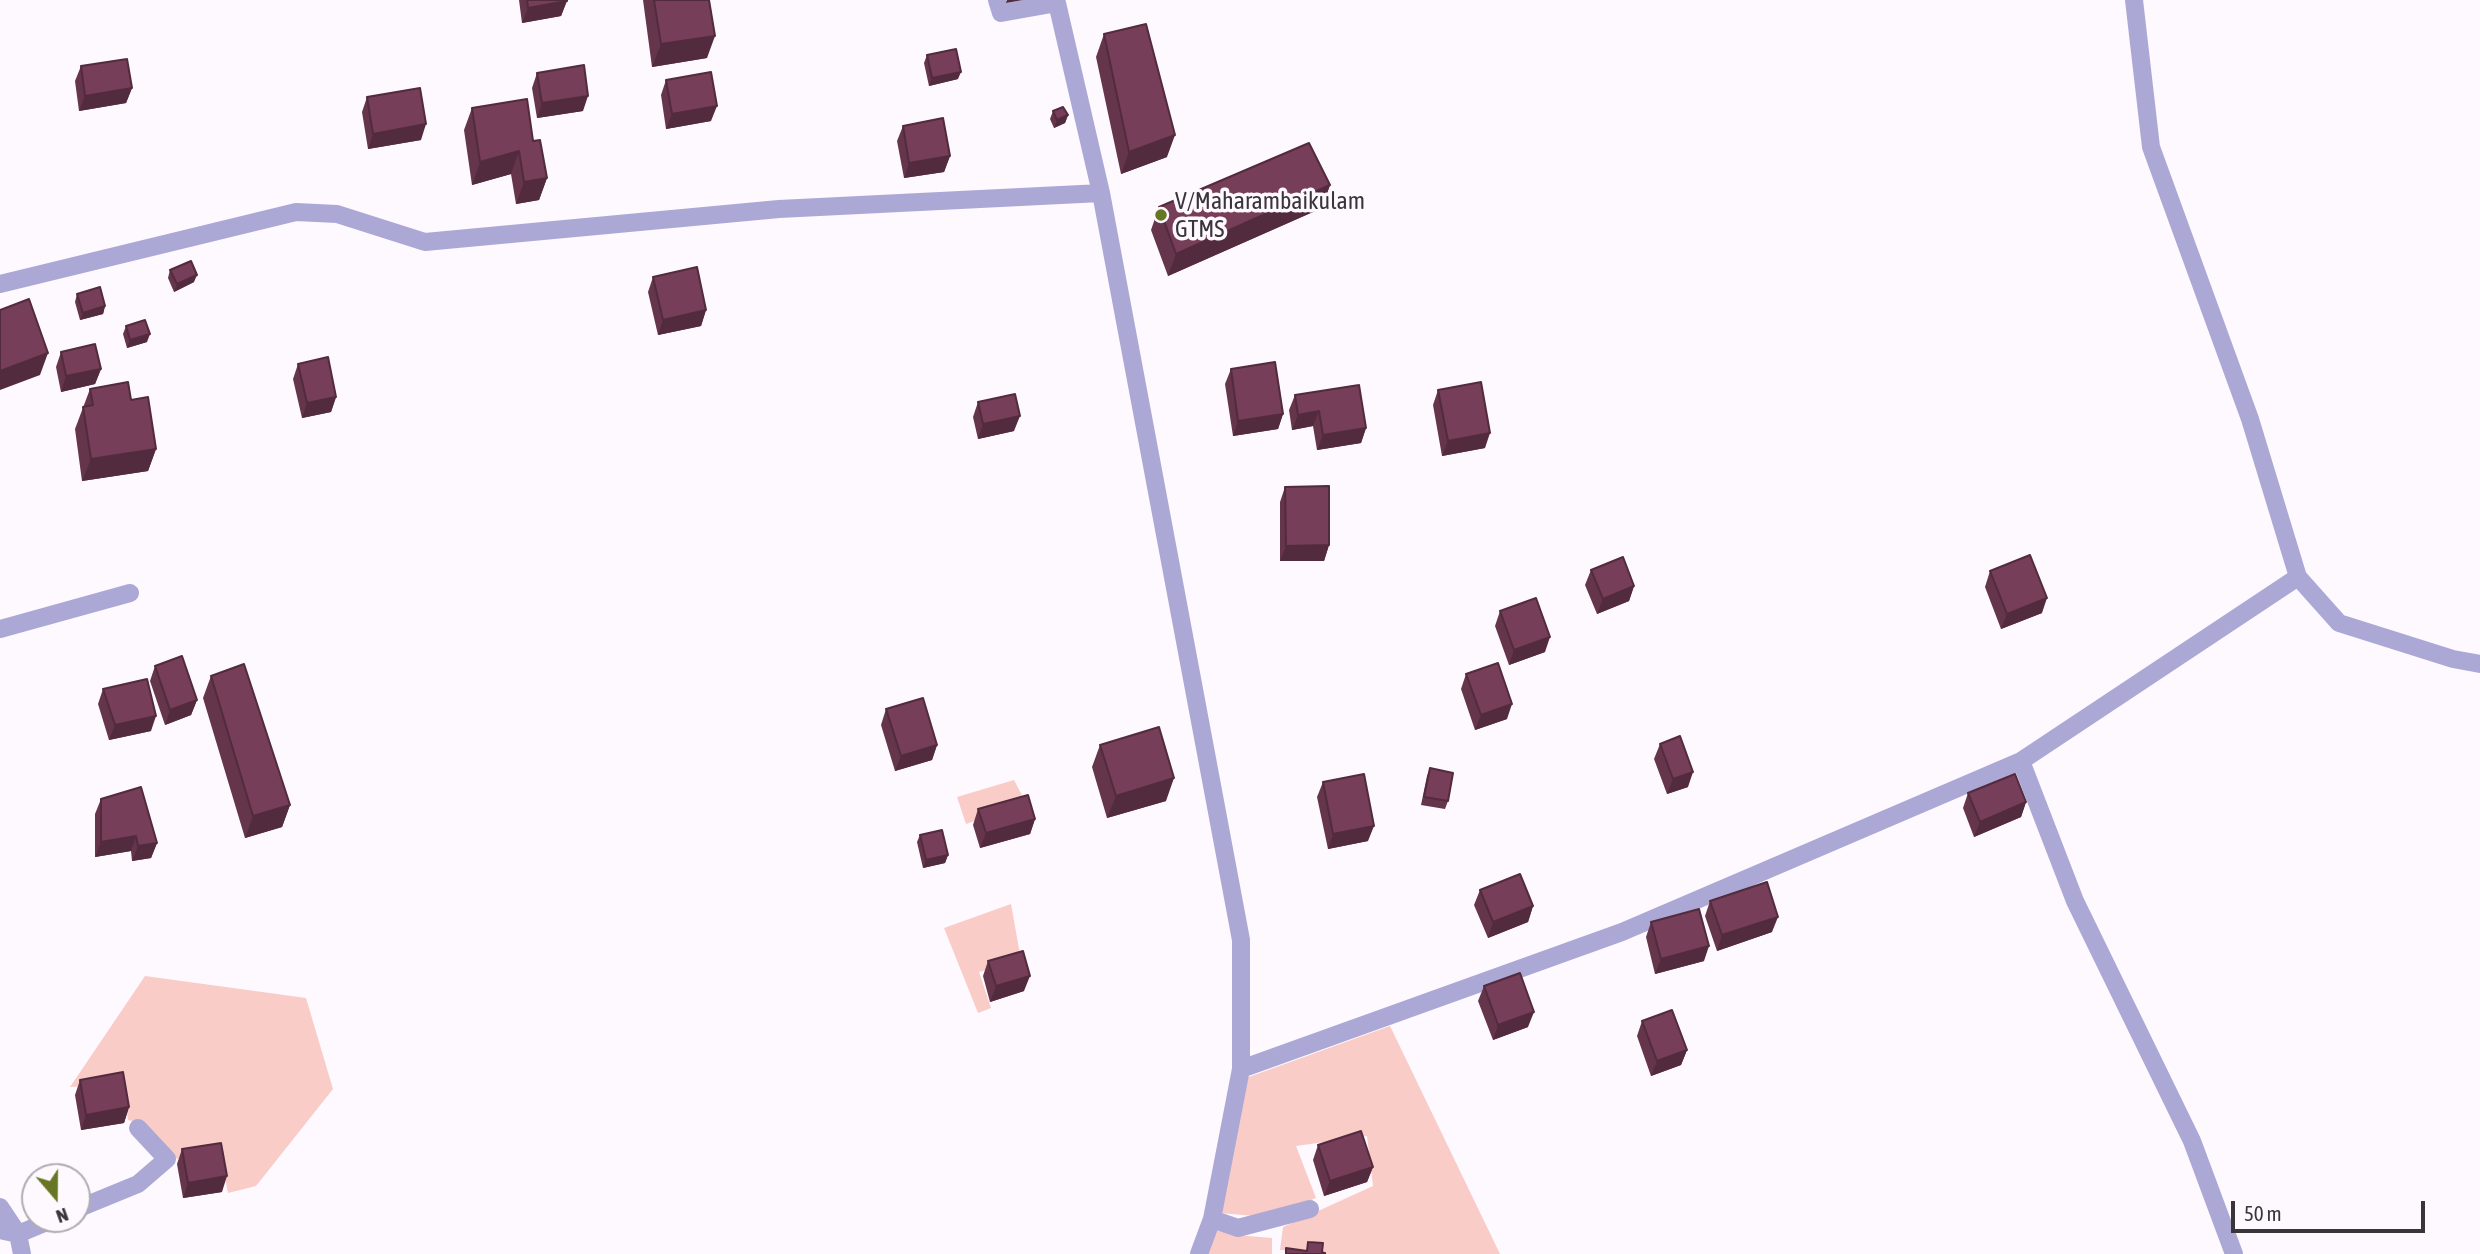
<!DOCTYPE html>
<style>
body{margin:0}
#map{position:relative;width:2480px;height:1254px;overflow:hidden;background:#fef8ff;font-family:"Asap Condensed",sans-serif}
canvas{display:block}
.north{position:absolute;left:21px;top:1163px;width:70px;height:70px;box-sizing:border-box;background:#fef8ff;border:2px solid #b0aab1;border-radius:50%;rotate:160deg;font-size:19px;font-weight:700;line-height:28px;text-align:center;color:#3a343b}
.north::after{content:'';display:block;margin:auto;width:24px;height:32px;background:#667624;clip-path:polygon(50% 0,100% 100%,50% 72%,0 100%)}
.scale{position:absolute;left:2231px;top:1201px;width:194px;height:32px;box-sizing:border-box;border:4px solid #3a343b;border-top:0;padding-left:9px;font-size:21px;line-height:24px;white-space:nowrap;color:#3a343b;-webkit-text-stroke:5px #fef8ff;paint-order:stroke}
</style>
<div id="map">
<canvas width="2480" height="1254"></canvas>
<div class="north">N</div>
<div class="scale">50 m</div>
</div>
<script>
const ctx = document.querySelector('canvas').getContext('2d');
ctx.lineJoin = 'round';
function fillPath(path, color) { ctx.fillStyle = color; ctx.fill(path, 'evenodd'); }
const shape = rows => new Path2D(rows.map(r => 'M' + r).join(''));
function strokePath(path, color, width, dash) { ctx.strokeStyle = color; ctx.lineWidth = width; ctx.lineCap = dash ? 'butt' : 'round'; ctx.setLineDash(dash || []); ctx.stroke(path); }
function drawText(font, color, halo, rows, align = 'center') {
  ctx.font = font + ' "Asap Condensed",sans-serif'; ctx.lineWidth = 7; ctx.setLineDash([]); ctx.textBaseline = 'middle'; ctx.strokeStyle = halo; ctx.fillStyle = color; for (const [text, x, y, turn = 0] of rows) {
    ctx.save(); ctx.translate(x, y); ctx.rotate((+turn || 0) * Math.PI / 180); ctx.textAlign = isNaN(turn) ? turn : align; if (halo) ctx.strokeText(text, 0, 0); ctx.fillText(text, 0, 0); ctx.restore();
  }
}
fillPath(shape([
 [1014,780,1026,803,966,824,957,797],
 [1011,904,1021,960,979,972,991,1008,978,1013,944,928],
 [145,976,306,998,333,1089,256,1186,228,1193,220,1152,177,1159,141,1123,128,1120,123,1084,70,1087],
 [1390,1026,1500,1254,1326,1254,1325,1251,1280,1250,1283,1227,1373,1186,1367,1136,1296,1146,1316,1198,1267,1217,1219,1213,1246,1078],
 [1213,1229,1236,1235,1272,1238,1272,1254,1205,1254]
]), '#f9ccc8');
strokePath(shape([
 [997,0,1001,13,1057,3,1101,193,1241,940,1241,1069,1212,1219,1199,1254],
 [0,284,296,212,337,214,425,242,779,209,1101,193],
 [2298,577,2339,623,2453,659,2480,664],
 [0,629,130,593],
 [2021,761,2075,901,2192,1141,2234,1254],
 [1241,1069,1622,932,2021,761,2298,577,2250,419,2151,147,2134,0],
 [0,1207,18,1234,22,1254],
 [77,1209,138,1184,167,1159,138,1128],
 [1212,1219,1238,1228,1310,1209],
 [0,1230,18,1234,54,1219]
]), '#aca8d5', 18);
fillPath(shape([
 [519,0,567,0,561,16,522,23],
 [643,0,709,0,707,58,652,67],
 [1104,34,1167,157,1121,174,1096,57],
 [927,55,958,79,929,86,924,63],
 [81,66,132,88,126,103,79,111,75,81],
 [537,73,583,111,537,118,532,88],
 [666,80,711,121,666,129,661,95],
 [367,97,421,140,368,149,362,112],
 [472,108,533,141,547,178,539,200,516,204,511,174,472,185,464,130],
 [1053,111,1068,115,1065,123,1054,128,1050,119],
 [903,126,950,156,944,172,904,178,897,141],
 [1330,185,1322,208,1168,276,1151,230,1159,207],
 [170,270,194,282,174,292,168,278],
 [653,277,706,310,701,326,658,335,648,292],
 [77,294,105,306,103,314,80,320,75,302],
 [126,326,147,342,127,348,123,334],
 [61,352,101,369,95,384,61,392,56,367],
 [298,364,336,397,331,412,302,418,293,379],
 [1231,369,1283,414,1278,429,1233,436,1225,384],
 [90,389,131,400,156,449,148,471,82,481,75,429],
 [1438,390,1485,448,1442,456,1433,405],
 [1295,395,1366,428,1361,443,1317,450,1313,426,1292,430,1289,410],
 [978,402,1014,431,978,439,973,417],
 [1285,487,1329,545,1324,561,1280,561,1280,502],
 [1591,570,1634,586,1629,601,1597,614,1585,585],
 [1990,571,2042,613,2001,629,1985,587],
 [1500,611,1545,652,1509,665,1495,626],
 [155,666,197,700,191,715,165,725,150,681],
 [1466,674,1507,719,1475,730,1461,689],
 [211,676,290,805,282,827,245,838,203,698],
 [103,689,151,731,109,740,98,704],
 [886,709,937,745,932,760,895,771,881,725],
 [1660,744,1688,787,1667,794,1654,759],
 [1100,745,1166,801,1107,818,1092,767],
 [1430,768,1448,801,1445,809,1421,805,1427,776],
 [1323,782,1368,841,1328,849,1317,797],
 [1968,793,2026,802,2021,817,1974,837,1963,808],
 [101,799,157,843,151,858,132,861,131,851,95,857,95,814],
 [978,809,1035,819,1030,834,980,848,973,825],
 [920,835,948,855,945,863,923,868,917,842],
 [1480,890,1533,906,1528,922,1488,938,1474,905],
 [1710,901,1772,932,1717,951,1705,916],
 [1651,922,1704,961,1655,974,1646,937],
 [988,961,1024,991,990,1002,983,976],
 [1484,986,1528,1027,1493,1040,1478,1001],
 [1642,1021,1687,1050,1681,1065,1651,1076,1637,1036],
 [80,1080,129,1107,124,1123,81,1130,75,1095],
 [1318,1145,1373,1167,1367,1182,1324,1196,1313,1160],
 [182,1149,222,1192,183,1198,177,1164]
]), '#65354c');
fillPath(shape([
 [1007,0,1023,0,1006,3],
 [567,1,561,16,522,23,528,8],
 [715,36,707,58,652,67,661,44],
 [961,72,958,79,929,86,932,78],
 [132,88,126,103,79,111,85,96],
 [588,96,583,111,537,118,542,103],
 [717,106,711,121,666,129,672,114],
 [1068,115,1065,123,1054,128,1057,120],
 [426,124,421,140,368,149,373,134],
 [1175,135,1167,157,1121,174,1129,152],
 [519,151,511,174,472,185,480,162],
 [950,156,944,172,904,178,909,163],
 [547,178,539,200,516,204,524,182],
 [1330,185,1322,208,1168,276,1176,254],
 [197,275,194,282,174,292,177,284],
 [105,306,103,314,80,320,83,313],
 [706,310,701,326,658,335,663,320],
 [150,334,147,342,127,348,130,340],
 [48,353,40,375,0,390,0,371],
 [101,369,95,384,61,392,66,376],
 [336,397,331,412,302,418,307,403],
 [1319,411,1313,426,1292,430,1298,415],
 [1283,414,1278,429,1233,436,1238,421],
 [1020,416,1014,431,978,439,983,424],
 [1366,428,1361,443,1317,450,1323,435],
 [1490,433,1485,448,1442,456,1448,441],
 [156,449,148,471,82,481,91,459],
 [1329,545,1324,561,1280,561,1286,546],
 [1634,586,1629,601,1597,614,1603,599],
 [2047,598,2042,613,2001,629,2007,614],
 [1550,637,1545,652,1509,665,1514,650],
 [197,700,191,715,165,725,170,710],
 [1512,704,1507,719,1475,730,1481,715],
 [156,716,151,731,109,740,115,725],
 [937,745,932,760,895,771,901,756],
 [1693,772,1688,787,1667,794,1673,779],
 [1174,778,1166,801,1107,818,1116,796],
 [2026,802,2021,817,1974,837,1980,822],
 [290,805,282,827,245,838,253,816],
 [1035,819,1030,834,980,848,986,833],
 [1374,826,1368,841,1328,849,1333,834],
 [136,836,131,851,95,857,101,842],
 [157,843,151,858,132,861,138,846],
 [948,855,945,863,923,868,926,860],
 [1533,906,1528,922,1488,938,1493,922],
 [1778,917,1772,932,1717,951,1722,935],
 [1709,946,1704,961,1655,974,1661,959],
 [1030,976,1024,991,990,1002,996,986],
 [1534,1012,1528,1027,1493,1040,1498,1025],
 [1687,1050,1681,1065,1651,1076,1657,1061],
 [129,1107,124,1123,81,1130,86,1115],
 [1373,1167,1367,1182,1324,1196,1330,1181],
 [227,1176,222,1192,183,1198,188,1183]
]), '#532b3e');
const building = shape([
 [527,0,567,0,567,1,528,8,527,0],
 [654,0,709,0,715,36,661,44,654,0],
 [1146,24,1175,135,1129,152,1104,34,1146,24],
 [956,49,961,72,932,78,927,55,956,49],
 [127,59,132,88,85,96,81,66,127,59],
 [584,65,588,96,542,103,537,73,584,65],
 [711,72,717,106,672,114,666,80,711,72],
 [420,88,426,124,373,134,367,97,420,88],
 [527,99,533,141,540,140,547,178,524,182,519,151,480,162,472,108,527,99],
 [1063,107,1068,115,1057,120,1053,111,1063,107],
 [943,118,950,156,909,163,903,126,943,118],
 [1309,143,1330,185,1176,254,1159,207,1309,143],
 [191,261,197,275,177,284,170,270,191,261],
 [697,267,706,310,663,320,653,277,697,267],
 [100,287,105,306,83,313,77,294,100,287],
 [29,299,48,353,0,371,0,310,29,299],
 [145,320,150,334,130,340,126,326,145,320],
 [95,344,101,369,66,376,61,352,95,344],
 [328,357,336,397,307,403,298,364,328,357],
 [1275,362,1283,414,1238,421,1231,369,1275,362],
 [128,382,131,400,148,397,156,449,91,459,83,407,93,405,90,389,128,382],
 [1481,382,1490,433,1448,441,1438,390,1481,382],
 [1359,385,1366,428,1323,435,1319,411,1298,415,1295,395,1359,385],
 [1015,394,1020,416,983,424,978,402,1015,394],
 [1329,486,1329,545,1286,546,1285,487,1329,486],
 [2030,555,2047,598,2007,614,1990,571,2030,555],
 [1623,557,1634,586,1603,599,1591,570,1623,557],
 [1536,598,1550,637,1514,650,1500,611,1536,598],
 [182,656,197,700,170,710,155,666,182,656],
 [1498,663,1512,704,1481,715,1466,674,1498,663],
 [244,664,290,805,253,816,211,676,244,664],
 [147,679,156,716,115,725,103,689,147,679],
 [923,698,937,745,901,756,886,709,923,698],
 [1159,727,1174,778,1116,796,1100,745,1159,727],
 [1680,736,1693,772,1673,779,1660,744,1680,736],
 [1430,768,1453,773,1448,801,1424,797,1430,768],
 [1364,774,1374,826,1333,834,1323,782,1364,774],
 [2015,774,2026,802,1980,822,1968,793,2015,774],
 [141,787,157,843,138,846,136,836,101,842,101,799,141,787],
 [1028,795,1035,819,986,833,978,809,1028,795],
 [942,830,948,855,926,860,920,835,942,830],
 [1520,874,1533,906,1493,922,1480,890,1520,874],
 [1767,882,1778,917,1722,935,1710,901,1767,882],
 [1699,909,1709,946,1661,959,1651,922,1699,909],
 [1023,951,1030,976,996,986,988,961,1023,951],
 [1520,973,1534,1012,1498,1025,1484,986,1520,973],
 [1672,1010,1687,1050,1657,1061,1642,1021,1672,1010],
 [123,1072,129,1107,86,1115,80,1080,123,1072],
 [1361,1131,1373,1167,1330,1181,1318,1145,1361,1131],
 [221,1143,227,1176,188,1183,182,1149,221,1143],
 [1308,1242,1323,1243,1322,1252,1325,1253,1325,1254,1286,1254,1286,1248,1307,1251,1308,1242]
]);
fillPath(building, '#763e58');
strokePath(building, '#532b3e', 2);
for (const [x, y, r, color] of [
 [1161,215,7,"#667624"]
]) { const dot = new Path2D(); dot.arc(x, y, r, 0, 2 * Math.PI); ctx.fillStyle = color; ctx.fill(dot); strokePath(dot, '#fef8ff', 2.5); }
drawText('24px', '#3a343b', '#fef8ff', [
 ["V/Maharambaikulam",1175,201],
 ["GTMS",1175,229]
], 'left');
</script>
